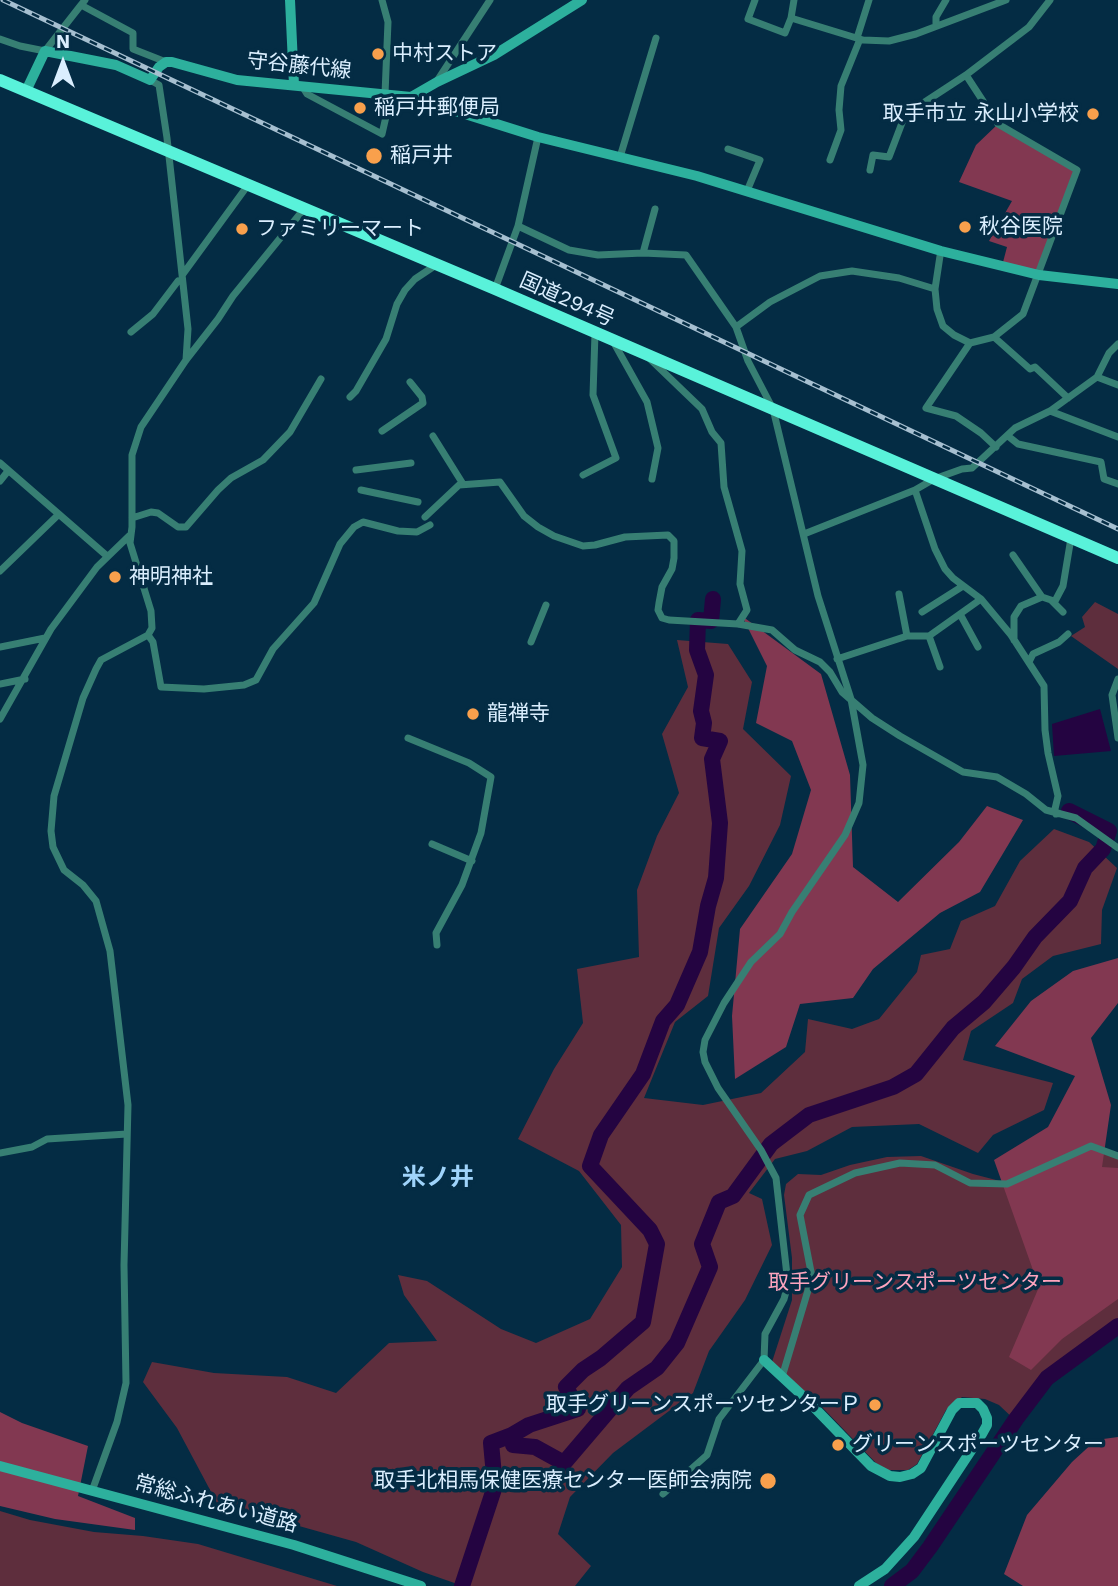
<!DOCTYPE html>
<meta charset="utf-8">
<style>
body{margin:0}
#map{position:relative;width:1118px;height:1586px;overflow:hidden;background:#042c44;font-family:"Work Sans",sans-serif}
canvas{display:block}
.north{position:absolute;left:28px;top:28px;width:70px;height:70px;-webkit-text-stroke:5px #042c44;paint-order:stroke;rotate:0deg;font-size:19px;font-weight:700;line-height:28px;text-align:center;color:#daeefe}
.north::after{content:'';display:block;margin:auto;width:24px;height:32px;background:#daeefe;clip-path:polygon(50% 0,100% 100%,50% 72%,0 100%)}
</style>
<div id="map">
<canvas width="1118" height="1586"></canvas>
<div class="north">N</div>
</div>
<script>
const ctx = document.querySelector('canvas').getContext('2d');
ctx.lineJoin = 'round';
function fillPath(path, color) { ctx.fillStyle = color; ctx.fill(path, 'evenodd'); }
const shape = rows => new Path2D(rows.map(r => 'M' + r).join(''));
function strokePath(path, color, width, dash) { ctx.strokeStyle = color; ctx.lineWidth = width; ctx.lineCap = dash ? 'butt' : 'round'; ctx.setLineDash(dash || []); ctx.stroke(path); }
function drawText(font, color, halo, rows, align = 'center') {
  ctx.font = font + ' "Work Sans","Noto Sans JP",sans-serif'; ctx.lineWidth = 7; ctx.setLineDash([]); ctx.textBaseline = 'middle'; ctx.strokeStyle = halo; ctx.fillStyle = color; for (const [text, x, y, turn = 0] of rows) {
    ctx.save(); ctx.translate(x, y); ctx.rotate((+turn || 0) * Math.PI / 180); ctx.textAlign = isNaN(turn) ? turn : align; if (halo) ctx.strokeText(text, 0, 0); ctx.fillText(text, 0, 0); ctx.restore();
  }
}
fillPath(shape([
 [1095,602,1118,614,1118,669,1071,636,1085,627,1082,617],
 [677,640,728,644,752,682,743,729,791,776,780,825,749,886,719,928,708,996,675,1022,644,1098,703,1105,761,1093,805,1052,808,1019,852,1029,879,1019,917,972,921,955,950,949,961,921,995,906,1020,861,1054,829,1089,842,1117,868,1102,910,1101,944,1053,956,1022,979,1013,1003,971,1031,963,1060,1053,1083,1044,1110,993,1135,978,1153,919,1124,852,1127,807,1151,775,1159,749,1193,762,1199,772,1245,745,1300,709,1351,693,1393,613,1453,570,1497,558,1534,591,1566,575,1586,463,1586,423,1572,356,1542,217,1503,177,1428,143,1382,152,1362,214,1373,287,1377,336,1393,389,1343,437,1341,404,1295,398,1275,427,1281,501,1329,536,1343,590,1319,622,1267,621,1225,579,1171,518,1139,554,1069,583,1023,577,969,639,957,637,890,657,836,679,793,662,734,688,687],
 [1099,1147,1118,1154,1118,1325,1053,1372,1017,1422,999,1405,985,1399,962,1397,946,1410,917,1464,908,1470,887,1470,876,1463,820,1405,772,1362,792,1300,792,1258,784,1195,786,1184,798,1174,821,1175,850,1165,887,1157,921,1156,973,1174,1019,1186],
 [0,1511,30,1520,94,1532,143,1536,198,1544,337,1586,0,1586]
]), '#5e2e3d');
fillPath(shape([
 [998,124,1077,170,1039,275,1002,266,1007,247,989,241,1012,201,959,182,976,145],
 [742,616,821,674,850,775,853,867,898,902,959,842,987,806,1023,820,980,892,940,913,873,969,853,998,800,1004,786,1047,735,1079,732,1016,740,929,792,854,811,790,792,741,756,723,767,666],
 [1118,958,1118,1003,1091,1038,1111,1105,1102,1167,1118,1168,1118,1299,1062,1339,1031,1370,1009,1357,1039,1287,994,1160,1048,1127,1075,1076,995,1046,1031,1001,1073,971],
 [0,1412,22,1423,88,1446,78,1496,135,1518,135,1530,55,1519,0,1506],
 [1118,1437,1118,1586,1023,1586,1004,1574,1027,1515,1072,1462,1096,1440]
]), '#823851');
fillPath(shape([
 [1100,709,1111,751,1054,756,1052,724]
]), '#240441');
strokePath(shape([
 [512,1435,529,1425,578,1409,566,1387,583,1370,601,1358,643,1322,657,1244,650,1230,590,1166,601,1135,643,1074,663,1021,677,1005,700,952,708,906,716,878,720,823,712,759,720,741,702,738,704,723,701,711,706,675,697,650,698,620,711,621,713,599],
 [462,1586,495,1486,491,1443,512,1435,513,1445,535,1447,564,1463,628,1388,657,1368,677,1343,710,1267,702,1244,719,1202,733,1196,771,1144,809,1115,893,1087,916,1074,953,1028,984,1002,1014,967,1035,937,1070,901,1085,868,1103,849,1109,831,1069,811],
 [892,1586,912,1571,930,1547,1016,1419,1047,1378,1118,1326]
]), '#240441', 16);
strokePath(shape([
 [85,0,81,5,133,33,133,49,166,62],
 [382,0,388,22,385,94],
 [755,0,748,19,785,33,791,18,863,40,889,41,916,34,1006,0],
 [791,18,794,0],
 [936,26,936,17,946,0],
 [857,38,869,0],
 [0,39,20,46,45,51,81,5],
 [150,80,159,85,167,138,188,329,186,360],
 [437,81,490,0],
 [302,86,307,94,382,134,391,95],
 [728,149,760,160,747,191],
 [620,157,656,38],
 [830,160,841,130,839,110,841,86,860,39],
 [870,170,873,155,889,157,905,115,966,75],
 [518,226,569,250,598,255,643,253,686,255,736,327,748,361,773,409,818,596,851,699,863,765,859,803,845,835,792,912,780,934,751,962,724,1003,705,1040,703,1052,705,1062,718,1088,761,1150,776,1178,788,1284,784,1299,765,1334,764,1360,719,1419,707,1455,663,1494],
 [643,253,655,209],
 [940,256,935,289,937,309,943,326,954,335,970,343,994,337,1023,314,1077,170,998,124,966,75,1029,27,1050,0],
 [183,274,248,185],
 [495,289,518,226,538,137],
 [736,327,770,302,820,276,852,271,899,278,935,289],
 [131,332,153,314,178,281],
 [994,337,1030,369,1035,367,1068,398],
 [614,343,647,402,658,448,652,479],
 [970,343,926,408,956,416,981,433,996,447],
 [650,359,702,409,712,432,721,443,724,487,742,551,740,584,747,610,738,624],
 [1097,377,1118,385],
 [350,397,356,391,386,339,397,304,405,290,415,279,436,265],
 [1050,411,1118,437],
 [382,431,423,403,422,397,410,382],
 [433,436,463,484],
 [1008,436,1018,444,1101,462,1104,479,1118,484],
 [0,463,107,556],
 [356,470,411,463],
 [583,475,616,458,593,395,595,333],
 [0,481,8,471],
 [361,490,418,502],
 [915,490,935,549,945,569,953,578,981,599,1011,635,1044,686,1045,730,1048,753,1058,796,1055,809,1056,814],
 [425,517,459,485,500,482,524,516,538,527,554,536,583,546,595,545,625,537,668,535,674,541,674,558,672,569,662,587,659,603,658,610,662,618,669,620,738,624,772,630,795,650,820,662,830,672,842,692,872,718,900,736,963,772,997,777,1026,794,1046,810,1076,818,1118,848],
 [132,518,151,512,158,513,178,527,186,527,218,490,231,478,263,460,290,432,321,379],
 [804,534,915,490,934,479,962,469,972,468,1015,428,1050,411,1097,377,1109,353,1118,344],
 [1013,555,1042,597],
 [0,571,58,515],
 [899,594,907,636],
 [1054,603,1063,586,1071,538],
 [922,612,963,586],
 [960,614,978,647],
 [148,635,153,642,161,687,204,689,244,685,256,680,273,649,314,603,340,544,354,527,363,522,398,531,417,532,430,525],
 [929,636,940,667],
 [1014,640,1014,617,1021,606,1042,597,1051,600,1063,612],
 [531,642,546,605],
 [0,647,45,638],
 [837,659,907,636,929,636,981,599],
 [1029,662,1033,654,1059,642,1068,634],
 [1118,679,1112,695,1118,738],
 [0,684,25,679],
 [0,719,51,629,97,567,129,536],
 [408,738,469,763,491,777,481,833,462,885,436,933,437,945],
 [432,844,472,861],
 [0,1153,32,1147,47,1139,127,1134],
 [782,1377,812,1277,800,1215,809,1195,855,1173,900,1163,935,1165,970,1183,1007,1184,1091,1146,1118,1156],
 [92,1491,117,1422,126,1383,124,1265,128,1105,110,951,96,901,83,885,64,870,53,847,51,831,54,796,83,698,96,669,101,660,148,635,152,628,151,611,130,543,132,527,132,455,141,427,186,360,218,319,233,296,304,209]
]), '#377f73', 7);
strokePath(shape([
 [290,0,294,85],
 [26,91,45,51,116,65,150,80,159,67,166,62,172,62,237,80,411,97,437,82,494,55,582,0],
 [411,97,538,137,697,176,941,251,1039,275,1118,284],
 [764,1360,805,1398,871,1466,890,1476,900,1477,912,1474,921,1468,952,1410,959,1403,977,1403,983,1409,987,1418,987,1425,982,1434,914,1537,885,1569,859,1586],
 [0,1466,294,1545,421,1586]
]), '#2db09d', 10);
strokePath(shape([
 [0,80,495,289,1118,558]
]), '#59f2da', 12);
const rail = shape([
 [3,0,1118,529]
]);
strokePath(rail, '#a6bfd0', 5);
strokePath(rail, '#042c44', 2.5, [8]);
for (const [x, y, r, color] of [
 [378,54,7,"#f9a04c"],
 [360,108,7,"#f9a04c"],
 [1093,114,7,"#f9a04c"],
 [374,156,9,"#f9a04c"],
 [965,227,7,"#f9a04c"],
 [242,229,7,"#f9a04c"],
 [115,577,7,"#f9a04c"],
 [473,714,7,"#f9a04c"],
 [875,1405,7,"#f9a04c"],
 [838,1445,7,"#f9a04c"],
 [768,1481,9,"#f9a04c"]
]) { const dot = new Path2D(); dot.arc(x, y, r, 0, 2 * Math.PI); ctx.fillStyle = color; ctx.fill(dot); strokePath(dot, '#042c44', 2.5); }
drawText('21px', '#daeefe', '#042c44', [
 ["中村ストア",392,54],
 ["稲戸井郵便局",374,108],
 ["取手市立 永山小学校",1079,114,"right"],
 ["稲戸井",390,156],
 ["秋谷医院",979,227],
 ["ファミリーマート",256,229],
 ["神明神社",129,577],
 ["龍禅寺",487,714],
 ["取手グリーンスポーツセンターＰ",861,1405,"right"],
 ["グリーンスポーツセンター",852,1445],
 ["取手北相馬保健医療センター医師会病院",752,1481,"right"]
], 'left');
drawText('21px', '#daeefe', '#042c44', [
 ["守谷藤代線",299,66,6],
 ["国道294号",567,300,24],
 ["常総ふれあい道路",216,1504,15]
]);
drawText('21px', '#fda4be', '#042c44', [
 ["取手グリーンスポーツセンター",915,1283]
]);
drawText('bold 24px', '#9fd3fa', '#042c44', [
 ["米ノ井",438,1178]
]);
</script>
